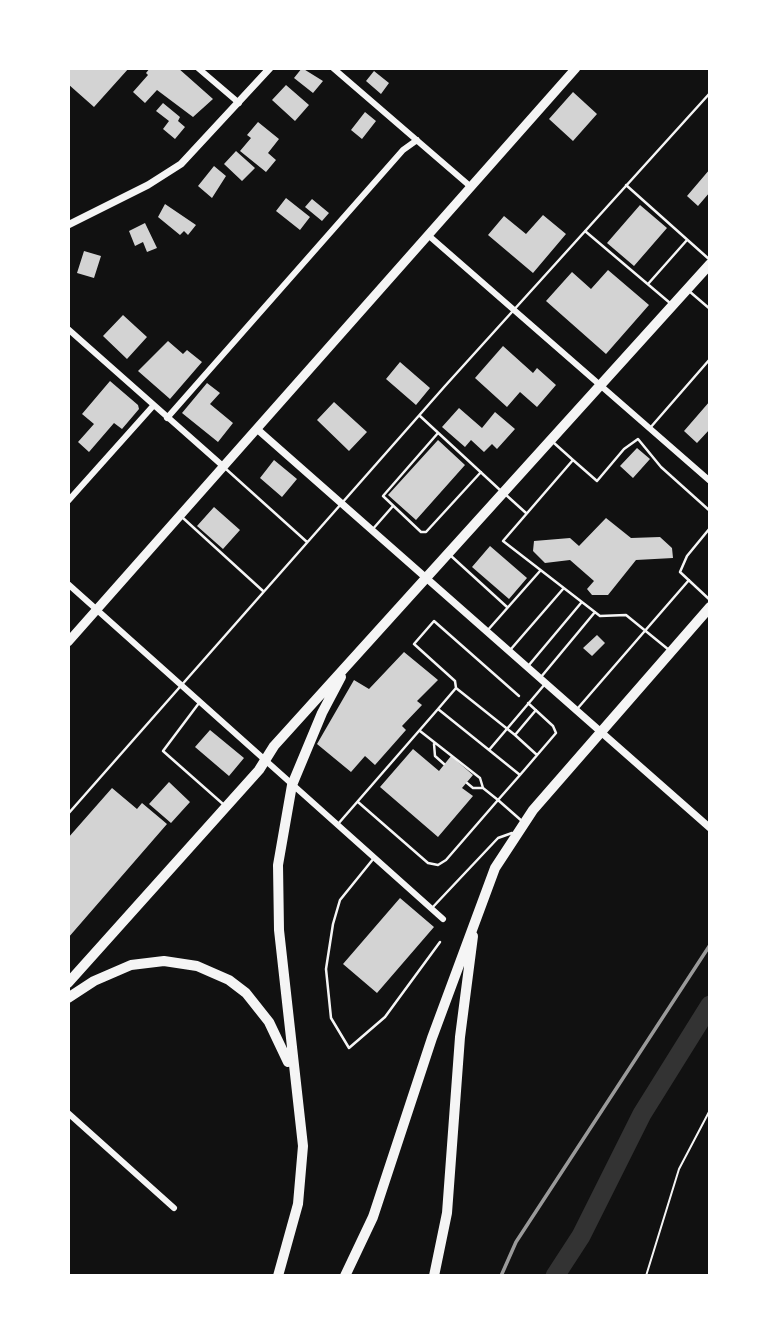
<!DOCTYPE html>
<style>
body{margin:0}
#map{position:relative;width:778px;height:1344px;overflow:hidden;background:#111;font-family:"DM Sans",sans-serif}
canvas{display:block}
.frame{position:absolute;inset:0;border:70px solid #fff;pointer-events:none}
</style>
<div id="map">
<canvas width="778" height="1344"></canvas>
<div class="frame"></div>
</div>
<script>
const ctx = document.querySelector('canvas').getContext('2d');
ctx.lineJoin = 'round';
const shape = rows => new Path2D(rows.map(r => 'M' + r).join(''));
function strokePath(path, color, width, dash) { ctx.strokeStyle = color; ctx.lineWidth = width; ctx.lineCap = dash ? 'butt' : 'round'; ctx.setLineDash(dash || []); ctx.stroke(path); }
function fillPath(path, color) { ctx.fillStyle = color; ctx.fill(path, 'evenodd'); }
strokePath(shape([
 [555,1276,581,1236,642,1114,710,1005]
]), '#333', 19);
fillPath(shape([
 [68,68,129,68,94,107,68,84],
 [150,68,178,68,213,99,193,117,157,90,145,103,133,92,148,75,146,73],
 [302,68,323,81,313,93,294,78],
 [374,71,389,83,381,94,366,81],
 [286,85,309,105,295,121,272,100],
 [573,92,597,114,573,141,549,119],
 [163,103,180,117,178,121,185,127,175,139,163,129,169,121,156,111],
 [365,112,376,121,362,139,351,130],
 [258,122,279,139,268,153,276,160,266,172,240,151,251,138,247,135],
 [236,151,255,168,242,181,224,164],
 [214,166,226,176,212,198,198,186],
 [710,169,710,192,698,206,687,196],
 [286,198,310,217,300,230,276,211],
 [312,199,329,213,322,221,305,207],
 [165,204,196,225,188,235,184,231,180,235,158,217],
 [640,205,667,228,634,266,607,243],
 [543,215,566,234,533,273,488,235,504,216,526,234],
 [145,223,157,248,147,252,143,242,135,246,129,231],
 [84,251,101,256,94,278,77,273],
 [608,270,649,305,606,354,546,301,572,272,591,289],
 [123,315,147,337,127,359,103,336],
 [168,341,183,354,187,350,202,362,170,399,138,371],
 [503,346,533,373,537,368,556,385,537,407,520,392,507,407,475,378],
 [400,362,430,388,416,405,386,379],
 [110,381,138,405,139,409,122,429,114,423,89,452,78,442,94,424,82,414],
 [207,383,220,393,210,404,233,423,218,442,182,413],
 [710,401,710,429,697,443,684,431],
 [334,402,367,432,349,451,317,420],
 [459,408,482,428,495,412,515,429,497,449,492,444,484,452,471,440,465,447,442,427],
 [438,440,465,465,416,520,388,495],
 [637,448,650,459,633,478,620,466],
 [274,460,297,479,282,497,260,478],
 [214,507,240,530,223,549,197,526],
 [606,518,631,538,660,537,672,548,673,558,636,560,608,595,592,595,587,589,594,581,570,560,545,563,533,551,534,541,570,538,579,546],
 [490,546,527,578,509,599,472,567],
 [597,635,605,643,592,656,583,648],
 [404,652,438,680,417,701,422,705,402,726,406,730,375,765,365,756,351,772,317,744,354,680,369,689],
 [210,730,244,758,229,776,195,747],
 [413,749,439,771,451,756,473,775,462,788,473,796,438,837,380,787],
 [169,782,190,802,171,823,149,804],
 [112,788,137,809,142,803,167,824,68,938,68,838],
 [400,898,434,927,377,993,343,964]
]), '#d3d3d3');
strokePath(shape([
 [646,1276,679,1169,710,1110]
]), '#f5f5f5', 2);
strokePath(shape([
 [626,185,710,260],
 [585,231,670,303],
 [648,284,687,240],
 [689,291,710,309],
 [420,416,500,490],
 [650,428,710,359],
 [438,433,383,496,421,532,426,532,481,472],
 [554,443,573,460],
 [226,469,307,542],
 [505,494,526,513],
 [183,518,263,591],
 [710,528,687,556,680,572,710,600],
 [372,530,393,506],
 [450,555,507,607],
 [487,631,540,571],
 [511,649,563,589],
 [669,650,626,615,600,616,503,541,573,460,597,481,624,449,638,439,661,467,710,511],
 [529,665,581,603],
 [541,677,595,612],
 [456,688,515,735,536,710],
 [199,703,163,751,223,804],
 [578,708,689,580],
 [438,709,456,688,455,681,414,644,434,621,519,696],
 [420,731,480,778,483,788],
 [515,735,537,755],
 [434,744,435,756,444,764],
 [489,750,520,775,498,800,523,822],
 [520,775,556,733,553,726,528,703],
 [358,802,428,863,438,865,446,860,498,800,483,788,473,788,467,783],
 [68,814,445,386,710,93],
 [338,824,438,709,489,750,545,684],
 [374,858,340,900,333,924,326,969,331,1018,349,1048,385,1017,440,942],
 [431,909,498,838,512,833]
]), '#f5f5f5', 2.5);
strokePath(shape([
 [198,68,239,103],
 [333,68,471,187],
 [428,235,710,481],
 [68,329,224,467],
 [167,418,403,150,417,140],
 [68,501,153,406],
 [68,584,443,919],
 [68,1113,174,1208]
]), '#f5f5f5', 6);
strokePath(shape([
 [68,225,148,185,181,164,270,68],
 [257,429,710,828]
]), '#f5f5f5', 7);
strokePath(shape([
 [68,642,576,68]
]), '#f5f5f5', 9);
strokePath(shape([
 [68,983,259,770,274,746,710,264],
 [68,998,94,981,131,965,164,961,197,966,229,980,246,993,269,1022,288,1062],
 [278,1276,298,1204,303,1146,279,930,278,865,292,785,322,713,341,677],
 [345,1276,373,1217,432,1038,495,868,533,810,710,607],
 [434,1276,447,1213,460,1037,473,936]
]), '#f5f5f5', 10);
strokePath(shape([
 [501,1276,516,1242,710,945]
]), '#9a9a9a', 3.5);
</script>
